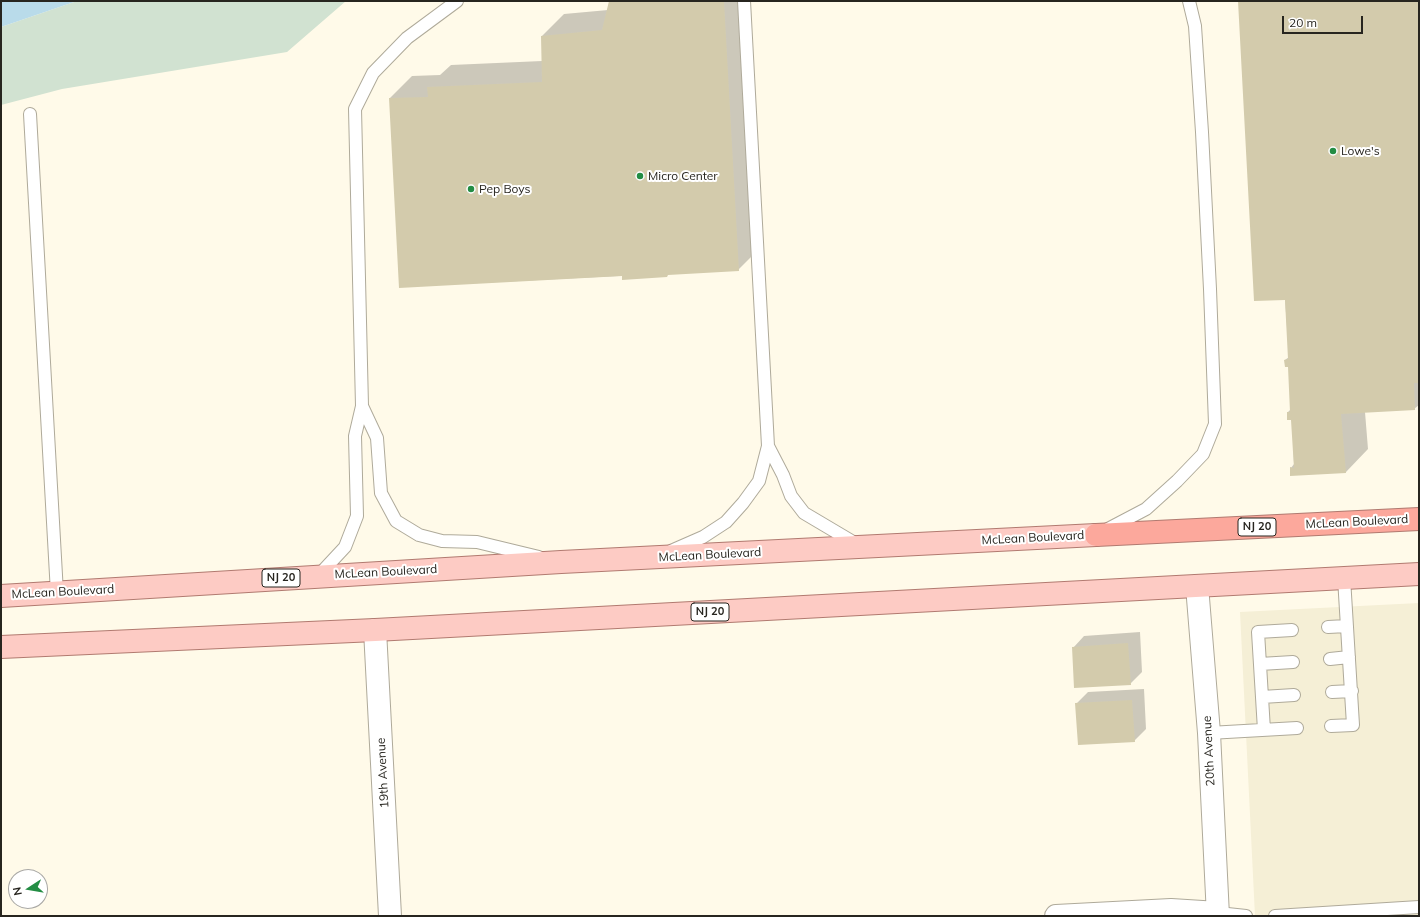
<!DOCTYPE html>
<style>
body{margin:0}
#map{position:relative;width:1420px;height:917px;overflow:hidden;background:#fffae9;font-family:Mulish,sans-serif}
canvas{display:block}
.frame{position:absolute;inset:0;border:2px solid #27251f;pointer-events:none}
.north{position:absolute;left:8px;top:869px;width:40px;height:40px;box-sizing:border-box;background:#fff;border:1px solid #a9a8a5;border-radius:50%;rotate:258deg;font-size:11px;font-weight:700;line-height:16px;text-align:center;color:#27251f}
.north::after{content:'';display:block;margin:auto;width:14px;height:18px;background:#238d44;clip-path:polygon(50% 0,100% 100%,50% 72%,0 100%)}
.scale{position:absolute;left:1282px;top:16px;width:81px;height:18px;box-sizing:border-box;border:2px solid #27251f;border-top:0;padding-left:5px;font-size:12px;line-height:14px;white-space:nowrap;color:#27251f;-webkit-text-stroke:3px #fff;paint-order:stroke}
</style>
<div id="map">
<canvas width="1420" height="917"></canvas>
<div class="frame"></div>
<div class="north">N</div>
<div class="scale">20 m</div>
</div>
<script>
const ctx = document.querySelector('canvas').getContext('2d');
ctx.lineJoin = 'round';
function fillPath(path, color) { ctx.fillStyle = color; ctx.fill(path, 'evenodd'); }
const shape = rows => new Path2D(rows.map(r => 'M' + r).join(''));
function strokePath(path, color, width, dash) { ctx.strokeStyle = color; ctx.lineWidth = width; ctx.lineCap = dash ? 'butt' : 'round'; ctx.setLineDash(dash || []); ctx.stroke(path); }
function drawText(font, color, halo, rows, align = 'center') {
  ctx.font = font + ' Mulish,sans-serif'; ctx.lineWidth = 4; ctx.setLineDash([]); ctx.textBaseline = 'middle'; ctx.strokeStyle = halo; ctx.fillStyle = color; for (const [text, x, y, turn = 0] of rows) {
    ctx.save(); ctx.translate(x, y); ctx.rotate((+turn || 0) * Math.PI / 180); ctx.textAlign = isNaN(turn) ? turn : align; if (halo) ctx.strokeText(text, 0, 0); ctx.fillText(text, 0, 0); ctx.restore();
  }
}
fillPath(shape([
 [1419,603,1419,916,1255,916,1240,612]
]), '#f5efd6');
fillPath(shape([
 [77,1,346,1,287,52,62,89,1,105,1,27]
]), '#d1e2d1');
fillPath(shape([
 [1,1,77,1,1,27]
]), '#b9dbea');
fillPath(shape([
 [610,1,747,1,761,247,738,270,400,287,390,98,412,76,440,75,451,65,542,61,542,36,564,14,608,10],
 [1239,1,1419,1,1419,405,1414,409,1365,412,1368,449,1346,472,1291,468,1294,464,1292,418,1288,412,1291,409,1289,366,1285,360,1289,357,1285,299],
 [1140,632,1142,672,1130,684,1073,648,1084,636],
 [1144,689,1146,729,1134,741,1076,704,1088,692]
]), '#0003');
fillPath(shape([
 [609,1,724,1,739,271,668,275,667,277,622,280,622,276,399,288,389,98,428,97,427,87,542,82,541,36,602,30],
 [1238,1,1419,1,1419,383,1414,383,1415,410,1341,414,1346,473,1290,476,1290,467,1294,468,1291,420,1287,420,1287,412,1290,412,1288,367,1285,367,1284,360,1288,359,1285,300,1254,301],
 [1128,643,1131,685,1074,688,1072,647],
 [1132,700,1135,742,1078,745,1075,703]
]), '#d3cbac');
const service = shape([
 [30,114,57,593],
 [362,406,377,438,381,493,396,521,419,535,442,541,477,542,539,557],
 [768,446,783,475,791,496,804,513,858,545],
 [1106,530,1146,509,1177,481,1203,454,1215,424,1210,289,1202,132,1195,26,1189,1],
 [671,551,703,537,726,522,743,503,759,481,768,446,744,1],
 [318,576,345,547,357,516,355,436,362,406,355,109,373,73,407,38,457,1],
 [1328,627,1347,626],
 [1330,659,1349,657],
 [1260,664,1293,662],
 [1332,692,1352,691],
 [1262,697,1294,695],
 [1331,726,1353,725,1344,578],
 [1264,730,1258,632,1292,630],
 [1209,733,1297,728],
 [1218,913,1246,916],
 [1275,916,1419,907]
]);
const minor = shape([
 [1197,586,1209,733,1218,916],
 [375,630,390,916],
 [1056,916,1171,910,1218,913]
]);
const primary = shape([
 [1,596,561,562,1096,535],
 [1,647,375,630,1419,574]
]);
const motorway = shape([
 [1096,535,1419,519]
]);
strokePath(service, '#afaa9a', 14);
strokePath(minor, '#afaa9a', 24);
strokePath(primary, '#b17a70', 24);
strokePath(motorway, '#b17a70', 24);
strokePath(service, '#fff', 12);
strokePath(minor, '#fff', 22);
strokePath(primary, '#fdcbc4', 22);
strokePath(motorway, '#fca89c', 22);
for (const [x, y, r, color] of [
 [1333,151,4,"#238d44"],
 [640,176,4,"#238d44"],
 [471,189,4,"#238d44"]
]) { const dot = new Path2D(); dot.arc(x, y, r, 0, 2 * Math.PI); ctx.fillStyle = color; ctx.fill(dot); strokePath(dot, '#fff', 1.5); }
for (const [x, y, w] of [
 [1257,527,38],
 [281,578,38],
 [710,612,38]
]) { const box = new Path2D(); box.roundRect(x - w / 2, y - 9, w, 18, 3); ctx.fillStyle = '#fff'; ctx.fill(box); strokePath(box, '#27251f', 1); }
drawText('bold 11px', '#27251f', null, [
 ["NJ 20",1257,527],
 ["NJ 20",281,578],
 ["NJ 20",710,612]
]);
drawText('12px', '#27251f', '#fff', [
 ["Lowe's",1341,151],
 ["Micro Center",648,176],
 ["Pep Boys",479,189]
], 'left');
drawText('12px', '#27251f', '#fff', [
 ["McLean Boulevard",1357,522,-3],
 ["McLean Boulevard",1033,538,-3],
 ["McLean Boulevard",710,555,-3],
 ["McLean Boulevard",386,572,-3],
 ["McLean Boulevard",63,592,-3],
 ["20th Avenue",1209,751,-93],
 ["19th Avenue",383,773,-93]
]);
</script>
